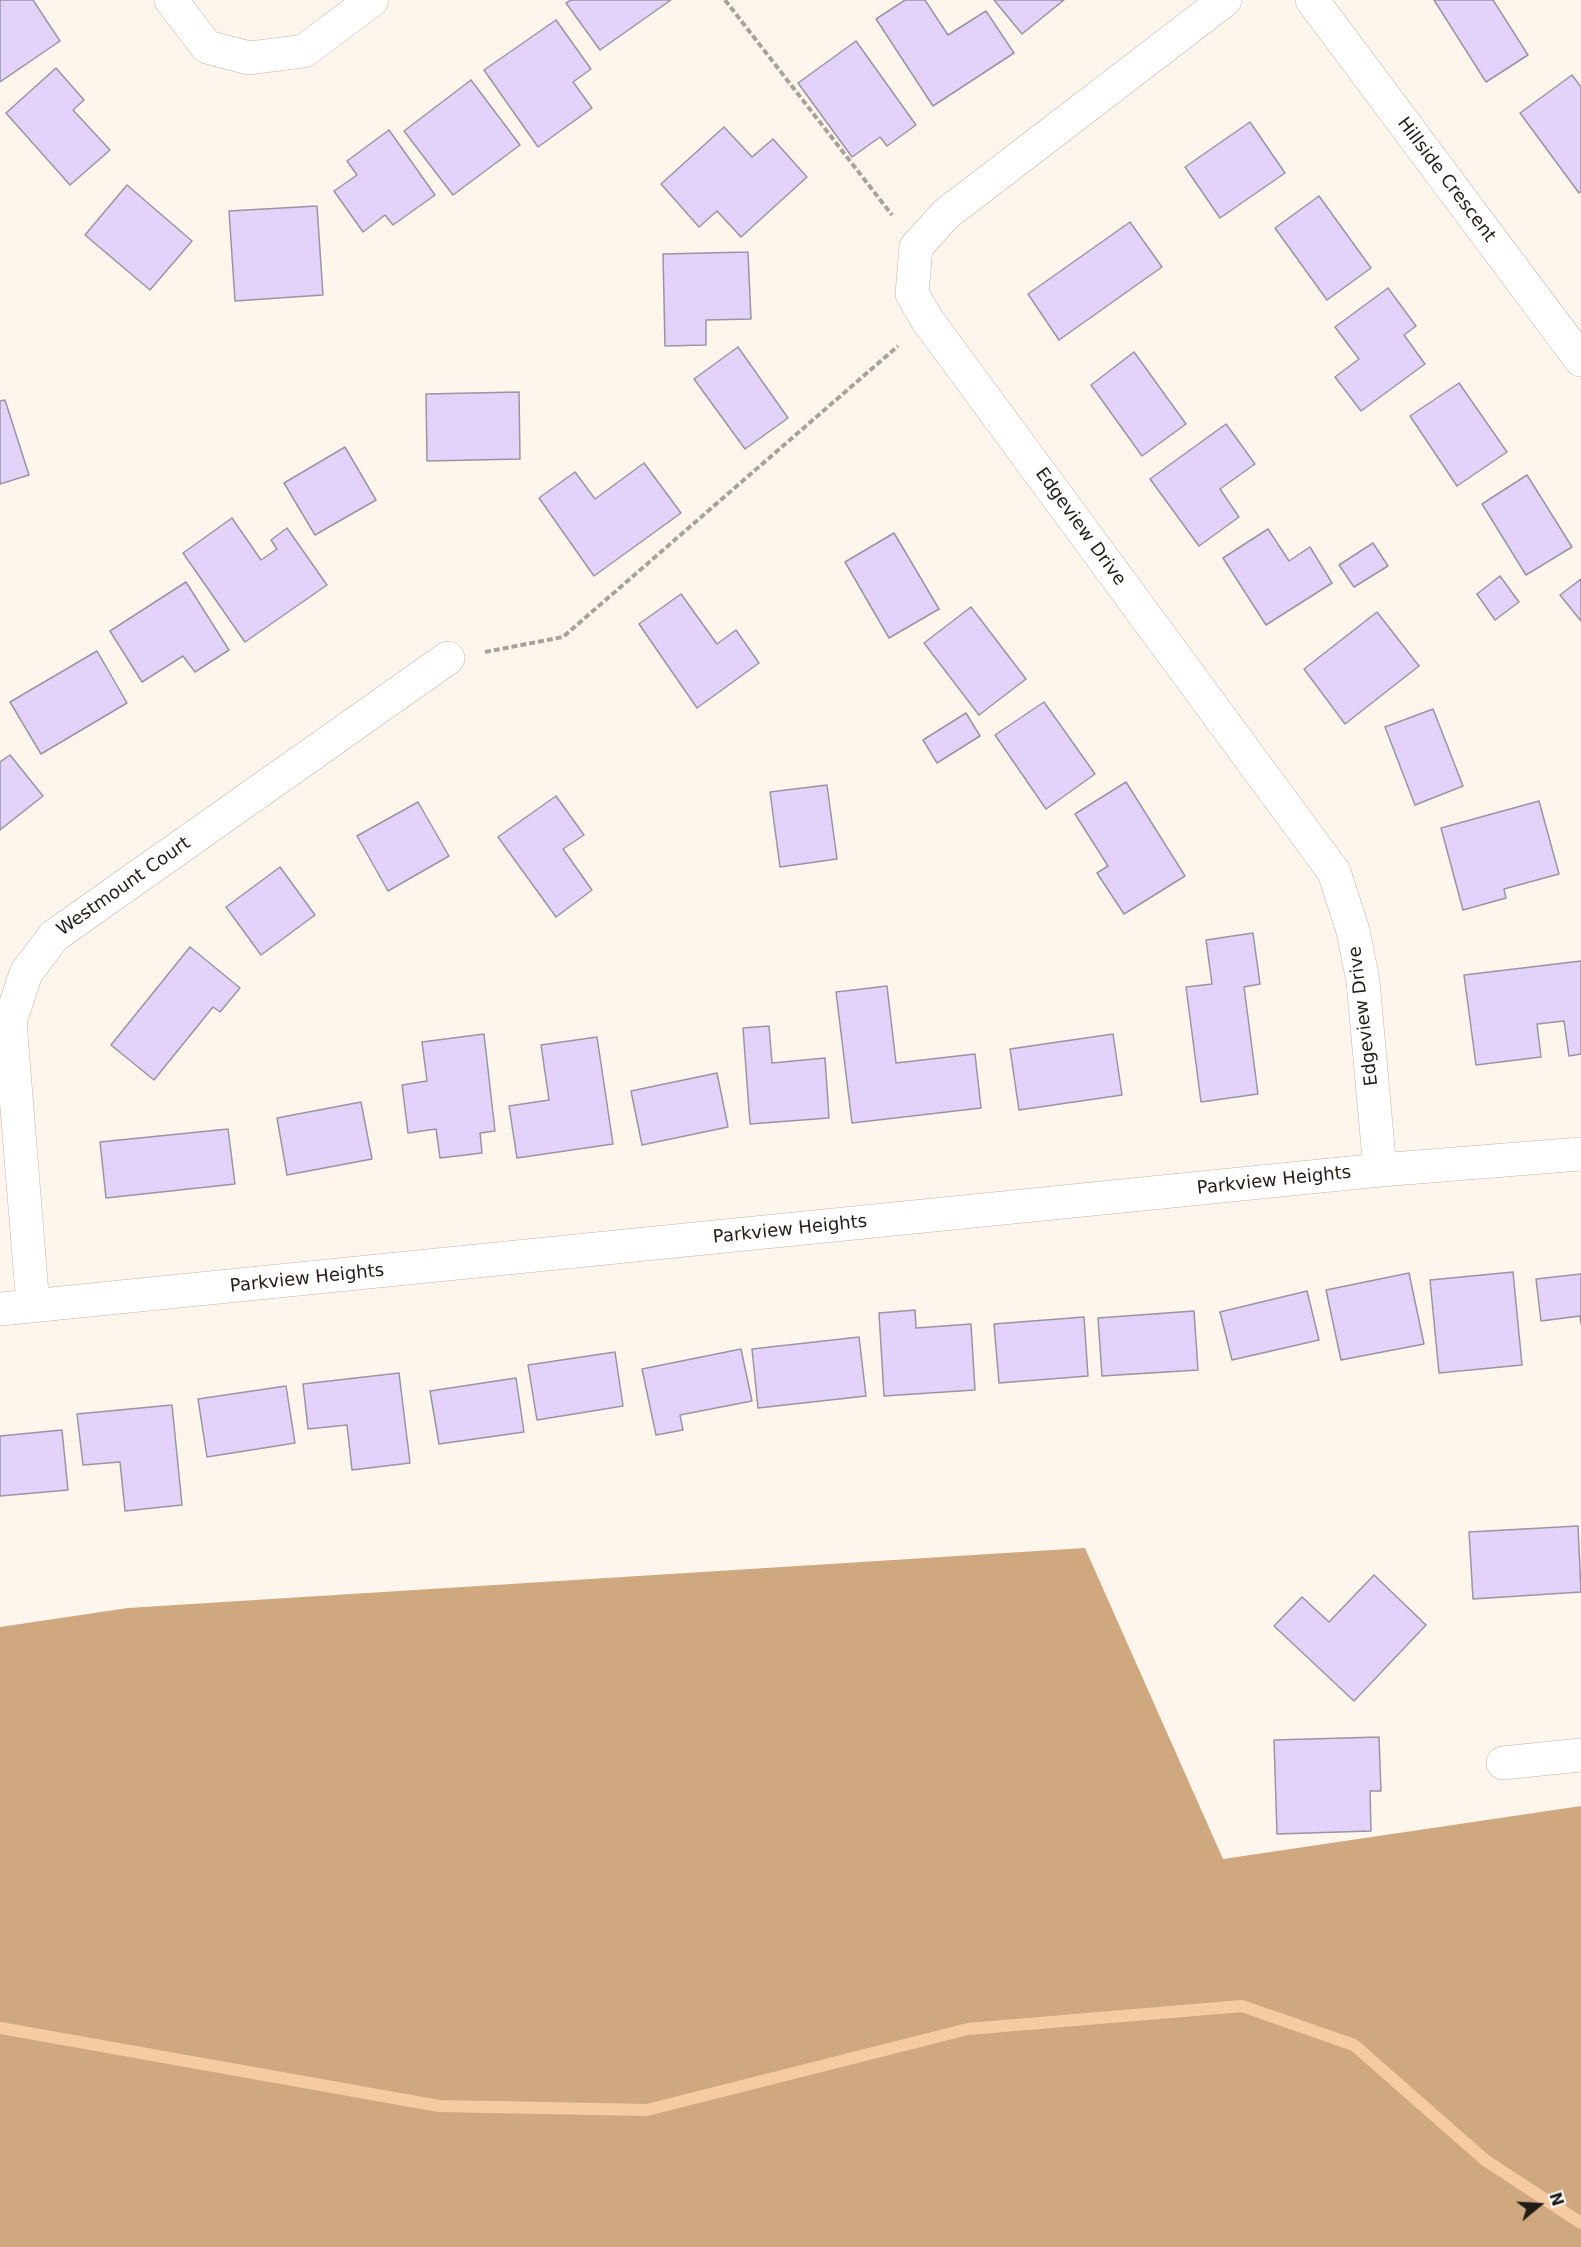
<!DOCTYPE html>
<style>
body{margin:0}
#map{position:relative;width:1581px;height:2247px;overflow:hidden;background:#fef5ec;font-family:"DejaVu Sans",sans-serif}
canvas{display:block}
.north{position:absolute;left:1509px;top:2175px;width:60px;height:60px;-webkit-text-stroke:4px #fff;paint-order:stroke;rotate:72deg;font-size:16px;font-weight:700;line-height:24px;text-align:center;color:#201c18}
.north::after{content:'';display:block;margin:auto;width:21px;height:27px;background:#201c18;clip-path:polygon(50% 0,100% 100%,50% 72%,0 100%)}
</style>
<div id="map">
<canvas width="1581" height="2247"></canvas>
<div class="north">N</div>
</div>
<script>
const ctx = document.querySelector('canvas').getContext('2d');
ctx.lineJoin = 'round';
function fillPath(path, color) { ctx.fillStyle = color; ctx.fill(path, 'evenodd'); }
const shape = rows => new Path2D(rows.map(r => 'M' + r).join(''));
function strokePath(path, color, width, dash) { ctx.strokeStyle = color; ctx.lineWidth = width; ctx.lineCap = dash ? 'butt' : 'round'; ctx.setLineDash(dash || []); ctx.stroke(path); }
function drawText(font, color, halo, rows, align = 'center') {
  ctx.font = font + ' "DejaVu Sans",sans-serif'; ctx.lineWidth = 4.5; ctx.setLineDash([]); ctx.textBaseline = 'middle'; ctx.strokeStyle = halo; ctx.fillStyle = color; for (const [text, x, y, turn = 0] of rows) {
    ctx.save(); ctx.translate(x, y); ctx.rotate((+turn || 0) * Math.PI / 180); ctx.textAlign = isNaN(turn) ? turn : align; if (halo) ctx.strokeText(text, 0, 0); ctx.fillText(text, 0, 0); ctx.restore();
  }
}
fillPath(shape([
 [1085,1548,1223,1859,1581,1806,1581,2247,0,2247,0,1627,128,1608]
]), '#d0a880');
strokePath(shape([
 [0,2028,439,2106,647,2110,968,2029,1242,2006,1354,2045,1485,2160,1581,2223]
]), '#f5cca2', 12);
const building = shape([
 [0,0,33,0,60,41,0,82,0,0],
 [571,0,671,0,600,50,566,3,571,0],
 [905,0,925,0,948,35,986,11,1014,53,933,106,876,19,905,0],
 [994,0,1064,0,1022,34,994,0],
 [1434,0,1493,0,1528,55,1486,82,1434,0],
 [556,20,591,69,573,82,592,108,538,147,484,70,556,20],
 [856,41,916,125,887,146,880,137,852,157,798,83,856,41],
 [56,68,84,100,73,110,110,150,70,185,6,113,56,68],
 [1572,75,1581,87,1581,191,1579,193,1520,113,1572,75],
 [471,80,520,145,453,195,404,131,471,80],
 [1250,122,1285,173,1220,218,1185,167,1250,122],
 [724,127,752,157,773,139,807,177,741,237,717,211,699,227,661,184,724,127],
 [389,130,435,195,393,225,385,215,363,232,334,191,357,175,347,161,389,130],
 [127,185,192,241,150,290,85,235,127,185],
 [1319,196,1371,268,1327,300,1275,228,1319,196],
 [317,206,323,295,235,301,229,211,317,206],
 [1130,222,1162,267,1059,340,1028,294,1130,222],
 [748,252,751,319,706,320,706,345,665,346,663,254,748,252],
 [1388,288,1416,326,1404,335,1425,364,1361,411,1335,377,1359,359,1335,327,1388,288],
 [738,347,788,418,745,449,694,379,738,347],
 [1134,352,1186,424,1142,456,1091,385,1134,352],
 [1459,383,1507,452,1457,486,1410,416,1459,383],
 [519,392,520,459,427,461,426,394,519,392],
 [5,400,29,475,0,484,0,401,5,400],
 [1226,424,1255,464,1220,489,1239,517,1199,546,1150,479,1226,424],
 [345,447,376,500,315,535,284,483,345,447],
 [644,463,681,513,594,576,539,498,575,472,595,499,644,463],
 [1527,475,1572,547,1526,575,1482,504,1527,475],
 [232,518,261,560,277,549,271,540,287,528,327,585,245,642,183,553,232,518],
 [1268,529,1289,561,1310,547,1332,583,1266,625,1223,558,1268,529],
 [894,533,939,609,889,638,845,562,894,533],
 [1373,543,1388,566,1354,587,1339,565,1373,543],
 [1500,576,1519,602,1495,620,1477,594,1500,576],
 [1581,579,1581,621,1560,595,1581,579],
 [186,582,229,650,195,672,183,656,142,682,110,631,186,582],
 [681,594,717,644,736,630,759,663,697,708,639,624,681,594],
 [971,607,1026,679,979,715,924,643,971,607],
 [1377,612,1419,666,1345,724,1304,669,1377,612],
 [97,651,127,703,41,754,10,702,97,651],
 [1044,702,1095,774,1046,809,995,735,1044,702],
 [1433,709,1463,786,1415,805,1385,727,1433,709],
 [966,713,980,736,937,763,923,740,966,713],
 [10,755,43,796,0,830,0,762,10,755],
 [1126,782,1185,876,1124,914,1097,873,1108,866,1075,814,1126,782],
 [827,785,837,859,780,867,770,792,827,785],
 [556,796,584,835,563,849,592,890,556,917,498,837,556,796],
 [1539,801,1559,874,1504,889,1506,898,1463,910,1441,828,1539,801],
 [418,802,449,856,388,891,357,836,418,802],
 [280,867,315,915,261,955,226,907,280,867],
 [1253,933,1260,984,1244,987,1258,1094,1201,1102,1186,987,1212,984,1206,940,1253,933],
 [190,947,240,988,220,1012,213,1007,154,1080,111,1045,190,947],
 [1581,961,1581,1054,1569,1056,1564,1021,1537,1024,1541,1057,1476,1065,1464,975,1581,961],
 [887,986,896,1063,975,1054,981,1108,852,1123,836,992,887,986],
 [769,1026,772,1063,825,1058,829,1118,750,1124,743,1028,769,1026],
 [484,1034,495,1131,480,1133,482,1153,440,1158,436,1129,408,1133,402,1085,427,1081,422,1042,484,1034],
 [1113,1034,1122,1095,1019,1110,1010,1049,1113,1034],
 [597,1037,613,1144,517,1158,509,1106,549,1100,541,1045,597,1037],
 [717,1073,728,1127,642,1145,631,1091,717,1073],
 [361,1102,372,1159,287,1175,277,1118,361,1102],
 [228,1129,235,1184,106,1198,100,1142,228,1129],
 [1513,1272,1522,1365,1439,1373,1430,1280,1513,1272],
 [1409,1273,1424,1344,1341,1360,1326,1290,1409,1273],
 [1581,1274,1581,1324,1580,1316,1541,1321,1536,1279,1581,1274],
 [1307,1291,1319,1340,1232,1360,1220,1312,1307,1291],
 [915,1310,916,1328,971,1324,975,1390,884,1396,879,1313,915,1310],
 [1194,1311,1198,1370,1102,1376,1098,1318,1194,1311],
 [1084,1317,1088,1376,999,1383,994,1324,1084,1317],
 [859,1337,866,1396,758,1408,752,1349,859,1337],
 [741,1349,752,1401,680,1415,683,1430,656,1435,642,1369,741,1349],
 [615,1352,623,1406,537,1420,528,1365,615,1352],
 [399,1373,410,1463,352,1470,347,1425,308,1429,303,1384,399,1373],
 [516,1378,524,1432,439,1444,430,1391,516,1378],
 [286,1386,295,1443,207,1457,198,1399,286,1386],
 [172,1405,182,1505,125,1511,120,1462,83,1465,77,1414,172,1405],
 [62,1430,68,1490,0,1496,0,1436,62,1430],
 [1578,1526,1581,1592,1473,1599,1469,1532,1578,1526],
 [1374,1575,1426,1625,1354,1701,1274,1626,1302,1597,1329,1622,1374,1575],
 [1379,1737,1381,1791,1370,1791,1371,1831,1277,1834,1274,1740,1379,1737]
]);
fillPath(building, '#e3d2fa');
strokePath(building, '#9a95a2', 1.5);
const street = shape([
 [171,0,207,47,249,58,304,51,372,0],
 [1225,0,946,214,916,247,912,294,928,321,1334,872,1353,931,1363,981,1380,1170],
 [1312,0,1581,360],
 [33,1306,10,1022,26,973,54,936,448,658],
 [0,1309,1380,1170,1581,1154],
 [1503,1763,1581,1755]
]);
strokePath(street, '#c0b5aa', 34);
strokePath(shape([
 [725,0,892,215],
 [485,652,563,637,898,346]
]), '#a9a29b', 4, [6, 3]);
strokePath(street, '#fff', 33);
drawText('18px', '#201c18', '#fff', [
 ["Hillside Crescent",1446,180,53],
 ["Edgeview Drive",1080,527,54],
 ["Westmount Court",124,887,-35],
 ["Edgeview Drive",1364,1016,-97],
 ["Parkview Heights",1274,1181,-6],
 ["Parkview Heights",790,1230,-6],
 ["Parkview Heights",307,1279,-6]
]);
</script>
